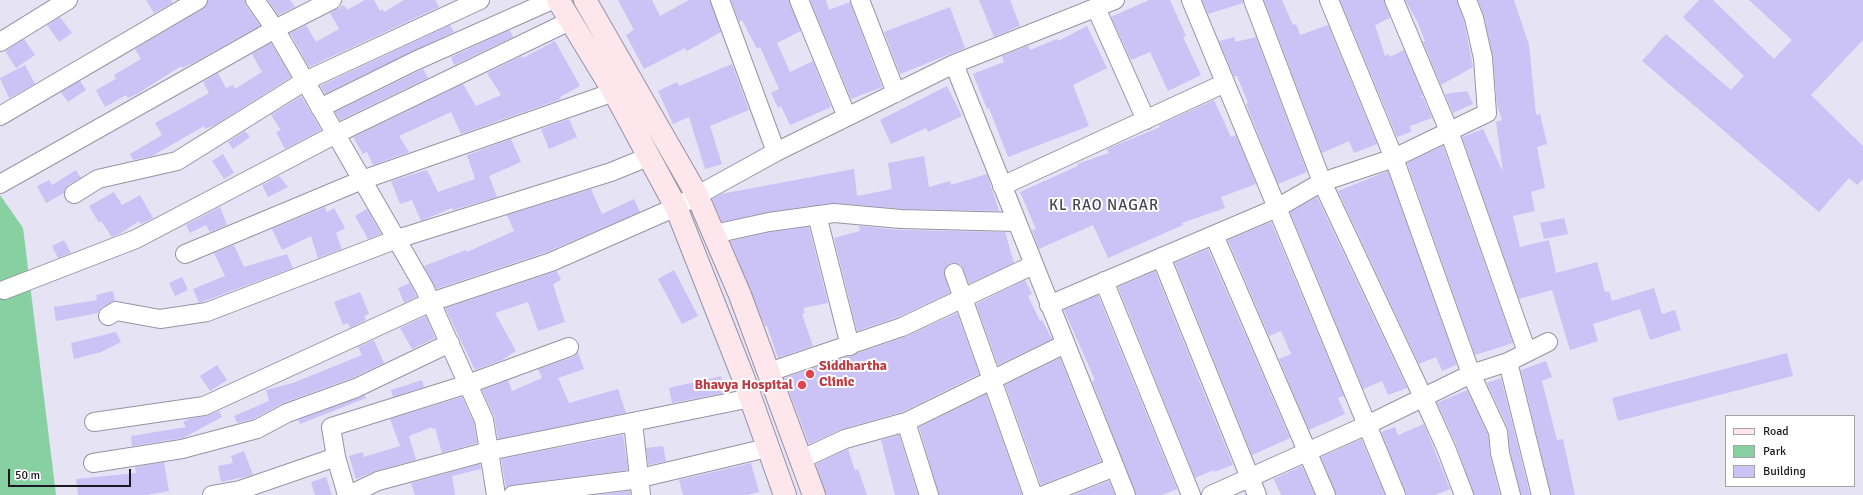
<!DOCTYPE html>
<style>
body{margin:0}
#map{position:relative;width:1863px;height:495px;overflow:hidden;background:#e6e3f5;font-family:Signika,sans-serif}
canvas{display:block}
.legend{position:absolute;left:1725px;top:415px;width:130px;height:72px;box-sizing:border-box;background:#fff;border:1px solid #a4a3a6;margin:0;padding:5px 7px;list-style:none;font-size:12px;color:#1b1920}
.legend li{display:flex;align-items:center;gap:8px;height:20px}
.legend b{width:20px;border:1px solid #a4a3a6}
.scale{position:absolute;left:8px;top:469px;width:123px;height:18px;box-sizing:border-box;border:2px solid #1b1920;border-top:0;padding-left:5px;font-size:12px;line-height:14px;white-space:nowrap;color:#1b1920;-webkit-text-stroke:3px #fff;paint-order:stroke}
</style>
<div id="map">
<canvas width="1863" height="495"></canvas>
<ul class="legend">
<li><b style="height:5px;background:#fee6ed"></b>Road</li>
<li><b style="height:11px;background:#86d0a2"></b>Park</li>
<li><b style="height:11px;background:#cbc2f5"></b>Building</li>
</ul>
<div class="scale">50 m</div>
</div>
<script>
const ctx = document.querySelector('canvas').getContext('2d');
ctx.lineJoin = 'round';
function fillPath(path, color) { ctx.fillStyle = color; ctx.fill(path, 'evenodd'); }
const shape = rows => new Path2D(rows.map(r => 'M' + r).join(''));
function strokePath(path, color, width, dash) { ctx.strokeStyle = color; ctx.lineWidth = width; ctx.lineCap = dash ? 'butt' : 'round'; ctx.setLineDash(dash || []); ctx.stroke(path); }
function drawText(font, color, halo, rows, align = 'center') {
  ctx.font = font + ' Signika,sans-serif'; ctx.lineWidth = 4; ctx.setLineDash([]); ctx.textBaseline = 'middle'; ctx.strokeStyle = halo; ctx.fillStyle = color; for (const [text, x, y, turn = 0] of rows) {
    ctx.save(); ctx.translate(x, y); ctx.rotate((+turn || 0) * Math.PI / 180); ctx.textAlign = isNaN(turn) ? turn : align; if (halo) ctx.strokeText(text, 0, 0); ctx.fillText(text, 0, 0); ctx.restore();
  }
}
fillPath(shape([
 [0,195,23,228,56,495,0,495]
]), '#86d0a2');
fillPath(shape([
 [146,0,171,0,173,3,154,13],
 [208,0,245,0,246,6,260,26,193,63,182,68,181,66,137,94,128,98,126,95,105,107,96,90,116,79,114,75,141,59,135,49,203,9],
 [268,0,290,0,295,7,278,15],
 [365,0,374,0,380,11,382,9,384,12,404,0,435,0,439,7,309,67,290,33,306,25,316,42,339,29,330,13,344,5,347,10],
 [618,0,652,0,660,16,689,0,710,0,721,32,687,51,685,48,644,69,626,35,634,30],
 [731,0,789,0,801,31,777,43,790,72,813,61,831,107,790,125,781,106,778,108,771,93,779,89,760,47,757,49,742,20,739,22],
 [810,0,826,0,829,10,850,2,882,87,851,99],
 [979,0,1010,0,1020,26,994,37],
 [1149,0,1170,0,1186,36,1183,37,1201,75,1168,91,1150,52,1131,60,1111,17],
 [1202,0,1243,0,1243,3,1208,14],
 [1264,0,1282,0,1293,25,1296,24,1300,35,1328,25,1377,144,1354,153,1349,141,1322,153],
 [1340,0,1384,0,1390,18,1375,25,1385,56,1389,54,1390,57,1404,50,1423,95,1420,97,1423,97,1432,118,1410,126,1411,132,1397,137],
 [1405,0,1457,0,1464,21,1473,67,1441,85,1423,42,1425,41,1417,21],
 [1478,0,1514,0,1529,45,1536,115,1540,114,1547,144,1537,147,1545,188,1531,192,1535,211,1513,216,1520,247,1549,240,1556,273,1597,262,1605,292,1609,291,1612,301,1654,288,1662,314,1675,310,1681,330,1650,340,1640,309,1593,324,1598,341,1570,350,1552,290,1519,299,1462,137,1483,129,1503,172,1496,122,1502,120,1497,106,1493,57,1484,16],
 [1699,0,1713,0,1774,59,1792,40,1749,0,1863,0,1863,40,1811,95,1863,146,1863,179,1857,185,1849,178,1819,212,1642,61,1666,34,1731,90,1744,76,1683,17],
 [950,7,965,48,900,74,884,32],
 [60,17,72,33,59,42,47,25],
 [450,25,454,32,325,94,320,86],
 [1087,26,1107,68,1073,85,1089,126,1008,157,989,108,987,109,973,74,1004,62,1002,56,1028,46,1030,50,1057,39,1058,41],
 [510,30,513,37,454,65,451,57],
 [1234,37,1235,42,1256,37,1307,172,1278,184,1246,104,1248,103,1237,76,1234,77,1219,41],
 [24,39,35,55,16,68,5,51],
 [555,41,580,86,560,97,561,99,461,134,451,112,399,136,409,152,373,165,367,152,363,154,353,137,463,84,476,106,501,95,487,73,522,56,523,58],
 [271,43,291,77,215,125,205,129,204,126,152,156,133,160,130,154,162,135,155,123,209,93,203,82,218,73,226,88,233,85,235,89,262,72,252,54],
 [732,64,749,110,710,126,722,164,705,169,689,117,673,124,658,91,677,82,679,86],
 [25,65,35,84,9,98,0,78],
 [423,69,428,78,340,120,335,112],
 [80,81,86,90,68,102,61,92],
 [947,86,962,116,928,132,926,128,891,144,880,120],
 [1467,91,1473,104,1453,113,1445,94],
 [301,96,321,130,285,149,276,132,281,130,271,115],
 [1214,100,1231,137,1236,135,1256,184,1221,197,1225,208,1182,223,1183,225,1108,258,1093,225,1039,249,1032,230,1036,229,1020,192,1078,166,1077,164,1109,153,1107,149,1160,127,1159,125],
 [569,119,577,137,549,149,541,129],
 [245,131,250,137,233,149,228,142],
 [511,139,521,162,489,176,497,197,453,210,452,208,421,221,412,200,400,204,391,181,427,170,438,192,475,179,467,155],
 [1443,146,1513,343,1475,355,1407,163],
 [223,154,234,173,224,179,212,161],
 [924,156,929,187,950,181,951,185,987,174,999,211,902,209,833,203,768,212,722,222,712,199,721,194,854,169,857,196,892,189,888,163],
 [76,170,81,178,68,185,64,193,46,203,37,186,49,180,52,185],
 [1388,171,1456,362,1456,365,1442,371,1436,357,1419,364,1338,191],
 [279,176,288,187,268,197,262,185],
 [591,189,602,214,634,199,640,212,547,252,436,289,424,266,466,250,467,252,514,231,507,215],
 [114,192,122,205,140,195,153,218,141,224,139,221,121,233,112,237,101,221,99,223,89,206],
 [1317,197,1407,388,1388,395,1382,381,1363,389,1290,212],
 [220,207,227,225,210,232,206,225,190,233,186,225],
 [325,207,327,212,334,208,345,228,336,233,342,249,318,258,311,236,282,250,272,229],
 [367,209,381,234,368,239,355,216],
 [1564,218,1568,234,1544,239,1540,223],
 [1271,222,1344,396,1338,398,1345,414,1309,430,1279,359,1291,354,1281,331,1269,336,1228,240],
 [859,226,901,230,1005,232,1014,263,969,284,961,265,956,263,950,263,946,267,944,271,950,293,898,317,857,331,834,238,860,231],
 [809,227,828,303,803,308,805,313,802,314,813,346,778,358,767,326,765,326,730,241,771,232],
 [64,240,71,253,58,258,52,246],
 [234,245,244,267,287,254,293,268,199,303,193,289,225,276,214,253],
 [1208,249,1290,438,1252,455,1175,263],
 [674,270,698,316,682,324,658,279],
 [557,271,561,280,553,284,565,322,538,331,528,302,495,313,516,351,502,360,475,370,445,308],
 [1155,271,1233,465,1214,472,1214,470,1195,478,1118,287],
 [182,277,188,290,175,296,169,283],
 [1025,280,1032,294,1028,296,1040,321,1042,320,1052,339,998,365,976,304],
 [410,283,417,297,404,303,398,288],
 [113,291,115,301,102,307,98,313,56,321,54,307,97,300,96,295],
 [360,292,369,314,364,316,366,320,350,328,348,323,343,325,334,302],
 [1098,295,1177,489,1162,495,1136,495,1092,381,1095,380,1064,310],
 [957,313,979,374,902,412,842,429,809,444,784,378,905,337],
 [426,316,435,338,412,349,400,328],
 [116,332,121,342,101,352,74,359,71,343],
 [374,340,384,363,352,378,283,403,253,419,237,423,234,416,269,401,266,390,293,383,362,355,358,347],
 [578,352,584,369,558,378,569,403,618,389,626,413,498,439,494,416,482,390,508,380,512,391,542,378,538,369,573,357],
 [1787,353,1793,376,1618,421,1612,398],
 [1060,358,1101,461,1041,485,1005,385],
 [1546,361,1552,377,1542,381,1557,440,1563,439,1575,495,1551,495,1521,370],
 [217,365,227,380,210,391,200,376],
 [721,376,724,393,672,403,669,388],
 [1501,378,1530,495,1521,495,1510,451,1508,428,1487,383],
 [422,380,424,387,393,397,391,390],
 [1467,390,1488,435,1490,456,1500,495,1474,495,1456,444,1437,403],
 [986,394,1022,495,939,495,919,427],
 [365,395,366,398,300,424,298,420],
 [462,397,474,423,477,443,442,453,435,428,432,429,432,427,409,436,416,460,375,471,356,479,349,456,363,452,364,457,400,446,390,419],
 [219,411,222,417,183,438,132,446,131,436,186,427,183,422,189,419,206,416],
 [1424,424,1450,489,1435,495,1406,495,1381,432,1395,427,1398,435],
 [623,435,628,470,512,485,506,488,501,459],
 [899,435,918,495,895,495,881,440],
 [1361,439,1385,495,1336,495,1321,457],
 [663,446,666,461,648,465,646,448],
 [848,449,855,471,858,469,867,495,826,495,816,464],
 [244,451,253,475,221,482,218,466,233,463,231,456],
 [164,462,169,491,147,495,78,495,76,479,136,473,135,467],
 [751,463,759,492,747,495,683,495,679,480],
 [480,464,481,469,452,476,455,495,415,495,411,483],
 [1302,466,1315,495,1281,495,1274,479],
 [326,477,332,495,315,495,311,482],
 [1109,481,1115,495,1073,495],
 [630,491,630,495,597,495]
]), '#cbc2f5');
const street = shape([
 [255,0,275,29,424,287,484,420,496,495],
 [720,0,776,152],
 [799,0,847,117],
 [860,0,896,93],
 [1191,0,1396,495],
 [1253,0,1322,182,1423,397,1446,448,1464,495],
 [1329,0,1394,158,1471,374,1498,432,1500,453,1511,495],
 [1394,0,1449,131,1527,352],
 [1096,8,1146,120],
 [0,42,68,0],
 [954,64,1115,0],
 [320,108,415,61,552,0],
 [0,116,198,0],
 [0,184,275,29,332,0],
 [1002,186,1225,83],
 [74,194,98,179,177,161,305,81,480,0],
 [817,215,850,346],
 [714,234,769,222,834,213,901,219,1016,222],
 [1214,235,1326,495],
 [185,254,362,180,614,92],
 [1161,257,1257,495],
 [954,273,1033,495],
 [1104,281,1191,495],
 [4,290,136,239,336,134,570,21],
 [1049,305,1277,208,1322,182,1394,158,1487,113,1483,58,1474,18,1467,0],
 [108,316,116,311,160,319,207,312,397,239,611,172,648,157],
 [1508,362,1541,495],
 [769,372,902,327,1033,265],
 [94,422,204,406,431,302,551,262,676,207,776,152,954,64,1126,495],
 [633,422,641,495],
 [906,422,929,495],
 [802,459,845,439,906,422,1065,344],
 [93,463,182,449,257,429,287,413,356,388,450,343],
 [212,495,240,490,336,457],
 [347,495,336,457,331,427,468,384,569,347],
 [349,495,378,481,489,451,751,398],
 [513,495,632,480,767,448],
 [1044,495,1115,467],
 [1211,495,1367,425,1471,374,1508,362,1548,342]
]);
const secondary = shape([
 [558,0,614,92,676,207,743,377,785,495],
 [585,0,697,195,740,295,814,495]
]);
strokePath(street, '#9693a4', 20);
strokePath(secondary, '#9693a4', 24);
strokePath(street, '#fff', 18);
strokePath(secondary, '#fee6ed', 22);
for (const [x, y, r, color] of [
 [810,374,5,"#e0444e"],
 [802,385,5,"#e0444e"]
]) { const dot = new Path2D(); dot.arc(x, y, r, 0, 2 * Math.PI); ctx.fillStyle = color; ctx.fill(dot); strokePath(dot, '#fff', 1.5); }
drawText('bold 14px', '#be3a42', '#fff', [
 ["Siddhartha",819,366],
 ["Clinic",819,382],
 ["Bhavya Hospital",793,385,"right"]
], 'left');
ctx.letterSpacing = '1px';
drawText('15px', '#444250', '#fff', [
 ["KL RAO NAGAR",1104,206]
]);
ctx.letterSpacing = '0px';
</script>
